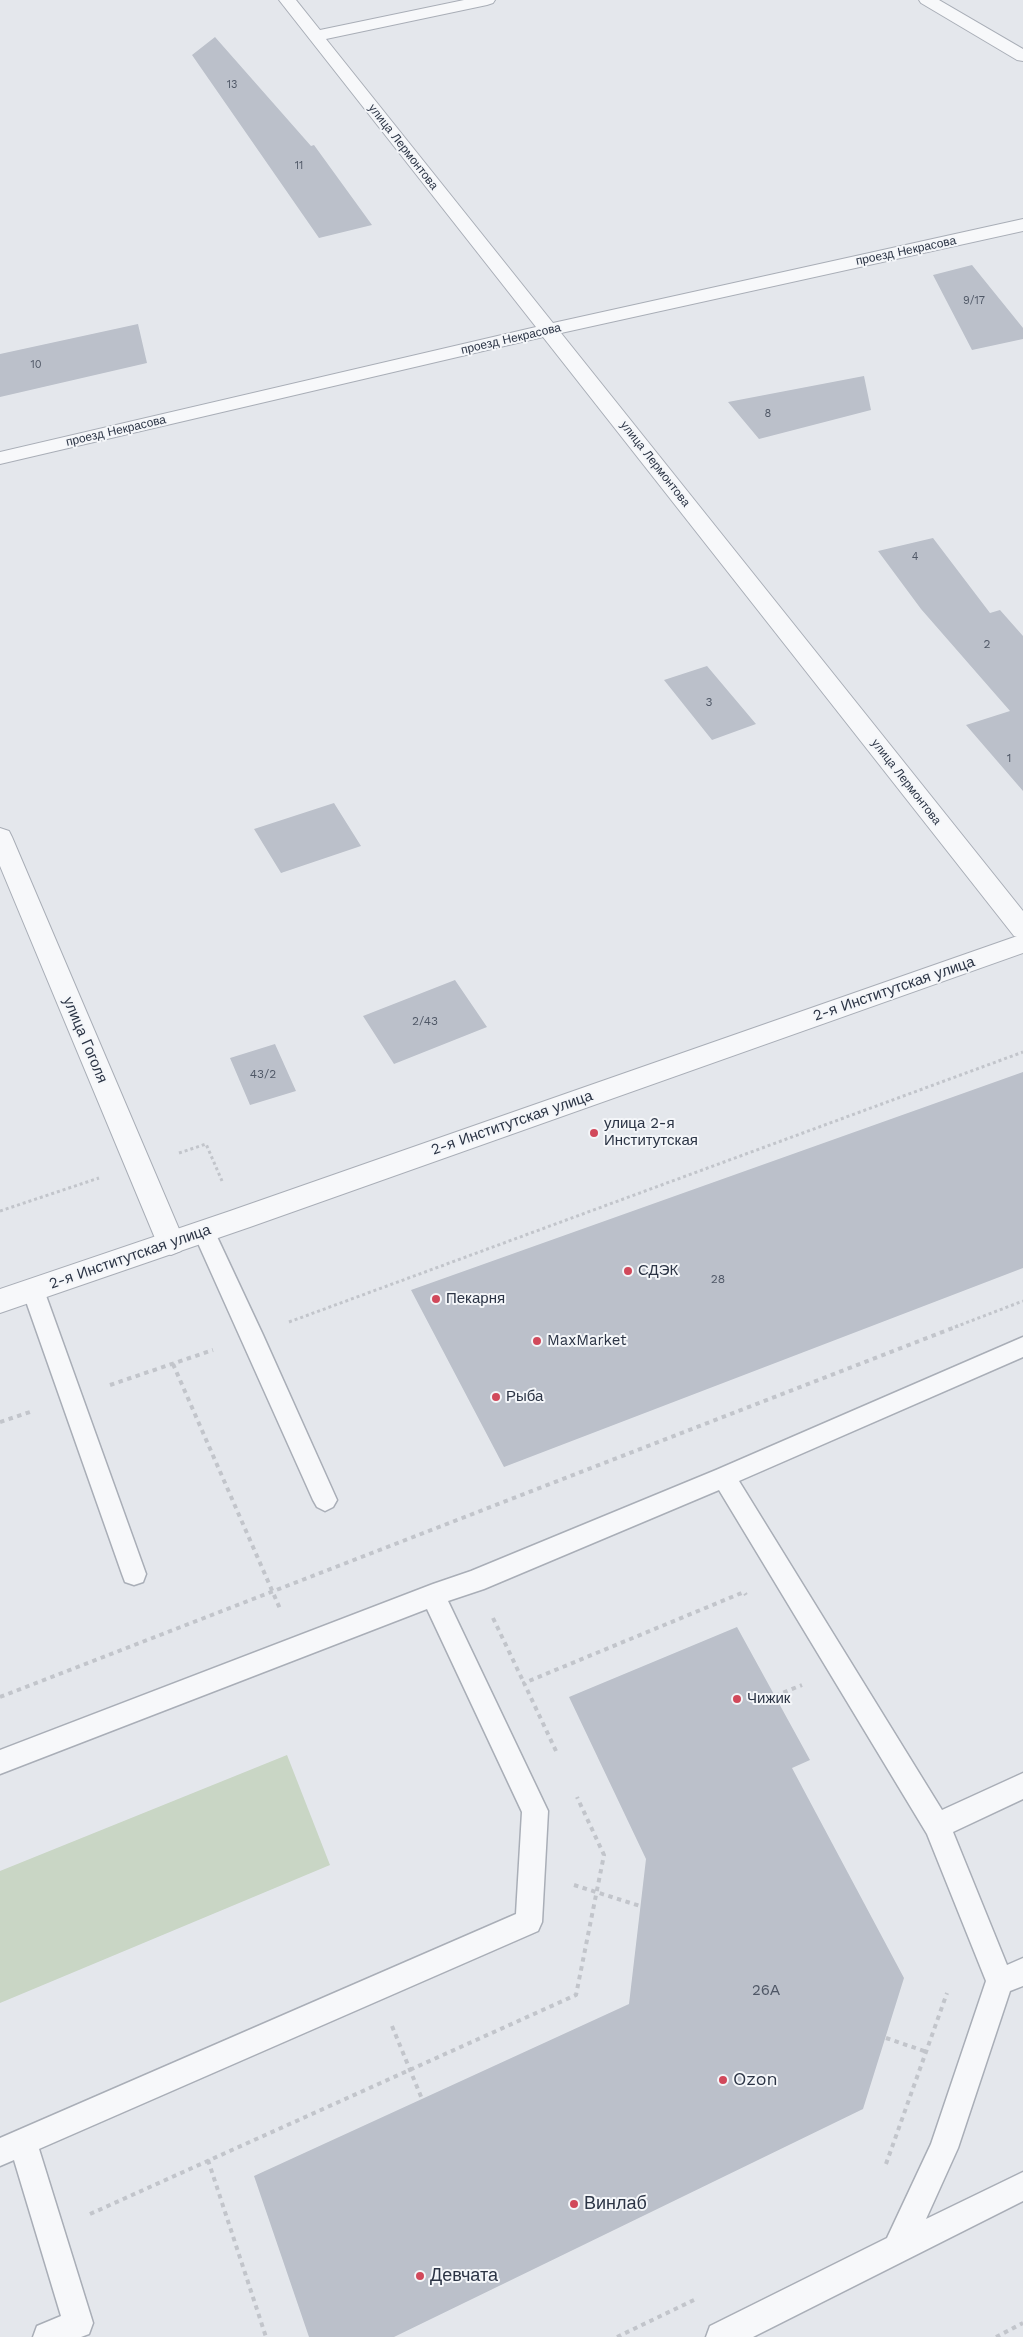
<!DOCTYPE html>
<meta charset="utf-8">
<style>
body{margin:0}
canvas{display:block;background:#e4e7ec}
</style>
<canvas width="1023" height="2337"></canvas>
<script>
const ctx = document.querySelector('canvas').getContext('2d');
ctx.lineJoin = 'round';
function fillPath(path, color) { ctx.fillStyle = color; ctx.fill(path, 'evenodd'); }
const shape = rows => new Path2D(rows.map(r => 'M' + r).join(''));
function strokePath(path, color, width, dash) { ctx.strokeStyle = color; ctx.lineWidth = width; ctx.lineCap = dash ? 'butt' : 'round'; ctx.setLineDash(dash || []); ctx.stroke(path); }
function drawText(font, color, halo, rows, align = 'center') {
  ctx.font = font + ' "Work Sans",sans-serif'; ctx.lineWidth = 4; ctx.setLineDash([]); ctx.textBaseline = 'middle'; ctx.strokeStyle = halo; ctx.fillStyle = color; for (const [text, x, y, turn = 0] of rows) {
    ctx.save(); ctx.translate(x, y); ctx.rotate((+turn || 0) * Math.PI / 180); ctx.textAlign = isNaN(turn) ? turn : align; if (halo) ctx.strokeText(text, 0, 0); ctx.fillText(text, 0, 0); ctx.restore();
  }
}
fillPath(shape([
 [287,1755,330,1865,0,2003,0,1871]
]), '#c9d6c5');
fillPath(shape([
 [215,37,311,146,314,145,372,225,319,238,192,55],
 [972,265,1023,328,1023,339,972,350,933,275],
 [138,324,147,363,0,397,0,354],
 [864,376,871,410,759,439,728,402],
 [933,538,990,613,1000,610,1023,636,1023,791,966,725,1010,711,921,609,878,551],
 [707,666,756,724,712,740,664,680],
 [334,803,361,846,281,873,254,829],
 [455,980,487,1027,394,1064,363,1016],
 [275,1044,296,1091,250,1105,230,1058],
 [1023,1072,1023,1268,504,1467,411,1290],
 [737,1627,810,1760,792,1768,904,1978,863,2109,394,2337,309,2337,254,2176,629,2004,646,1859,569,1697]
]), '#bbc0ca');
const service = shape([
 [204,1223,212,1226,263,1335,337,1500,333,1507,325,1511,317,1507,313,1500,193,1232,196,1226,204,1223],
 [33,1281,41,1283,44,1290,146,1574,143,1582,134,1585,125,1582,122,1574,22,1290,25,1283,33,1281],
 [1023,1337,1023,1357,739,1481,942,1810,1023,1773,1023,1799,953,1832,1007,1965,1023,1958,1023,1986,1010,1991,958,2148,926,2219,1023,2172,1023,2201,753,2337,706,2337,710,2326,887,2238,931,2144,986,1981,927,1834,719,1490,484,1589,448,1601,548,1811,542,1922,538,1931,39,2149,93,2323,89,2334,81,2337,33,2337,37,2326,61,2316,14,2160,0,2166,0,2138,516,1914,522,1812,427,1609,0,1774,0,1750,433,1584,471,1571,716,1470,1023,1337]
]);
const minor = shape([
 [279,0,296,0,320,30,464,0,495,0,493,3,487,5,326,39,553,323,1023,219,1023,231,561,333,1023,911,1023,938,1014,936,543,337,0,464,0,452,536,327,279,0],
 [919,0,939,0,1023,49,1023,61,1017,60,921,3,919,0],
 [0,828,9,831,12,837,185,1243,181,1251,171,1255,161,1251,157,1243,0,866,0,828]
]);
const tertiary = shape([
 [1023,934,1023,953,250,1227,0,1313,0,1289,230,1211,1023,934]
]);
strokePath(service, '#a9aeb7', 3);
strokePath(minor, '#a9aeb7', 2);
strokePath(tertiary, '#a9aeb7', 2);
strokePath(shape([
 [179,1153,206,1144,222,1181],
 [0,1211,99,1178],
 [289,1322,1023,1052],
 [955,1327,1023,1301]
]), '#c2c5cb', 3, [3, 3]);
strokePath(shape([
 [173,1364,281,1611],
 [110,1385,213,1350],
 [0,1422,33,1411],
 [493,1618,524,1683],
 [775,1696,802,1685],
 [0,1697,958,1326],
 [556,1751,524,1683,744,1592,746,1595],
 [574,1885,640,1906],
 [392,2026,422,2099],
 [886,2038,927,2052],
 [208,2160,266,2337],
 [886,2164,947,1993],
 [90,2214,576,1995,604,1855,577,1797],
 [617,2337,694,2300],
 [996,2337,1023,2323]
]), '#c2c5cb', 4, [4.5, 4.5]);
fillPath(service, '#f7f8fa');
fillPath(minor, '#f7f8fa');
fillPath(tertiary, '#f7f8fa');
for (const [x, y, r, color] of [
 [594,1133,5,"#d1495b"],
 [628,1271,5,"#d1495b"],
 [436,1299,5,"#d1495b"],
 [537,1341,5,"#d1495b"],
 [496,1397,5,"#d1495b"],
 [737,1699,5,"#d1495b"],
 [723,2080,5,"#d1495b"],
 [574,2204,5,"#d1495b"],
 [420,2276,5,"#d1495b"]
]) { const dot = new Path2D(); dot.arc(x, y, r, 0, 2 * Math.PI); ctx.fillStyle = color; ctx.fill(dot); strokePath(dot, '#f4f6f9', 2); }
drawText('11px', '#4f5766', null, [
 ["13",232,85],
 ["11",299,166],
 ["9/17",974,301],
 ["10",36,365],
 ["8",768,414],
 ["4",915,557]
]);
drawText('12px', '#2b3445', '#f4f6f9', [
 ["улица Лермонтова",403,147,52],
 ["проезд Некрасова",906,251,-12],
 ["проезд Некрасова",511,339,-13],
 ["проезд Некрасова",116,431,-13],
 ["улица Лермонтова",655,464,52],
 ["улица Лермонтова",906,782,52]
]);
drawText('12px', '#4f5766', null, [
 ["2",987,644],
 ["3",709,702],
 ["1",1009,758],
 ["2/43",425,1021],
 ["43/2",263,1074],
 ["28",718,1279]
]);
drawText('15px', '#2b3445', '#f4f6f9', [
 ["2-я Институтская улица",894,989,-19],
 ["улица Гоголя",85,1040,67],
 ["2-я Институтская улица",512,1123,-19],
 ["2-я Институтская улица",130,1257,-19]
]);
drawText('15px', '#2b3445', '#f4f6f9', [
 ["улица 2-я",604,1124],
 ["Институтская",604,1141],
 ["СДЭК",638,1271],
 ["Пекарня",446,1299],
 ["MaxMarket",547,1341],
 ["Рыба",506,1397],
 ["Чижик",747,1699]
], 'left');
drawText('15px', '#4f5766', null, [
 ["26А",766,1991]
]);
drawText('18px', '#2b3445', '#f4f6f9', [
 ["Ozon",733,2080],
 ["Винлаб",584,2204],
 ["Девчата",430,2276]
], 'left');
</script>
